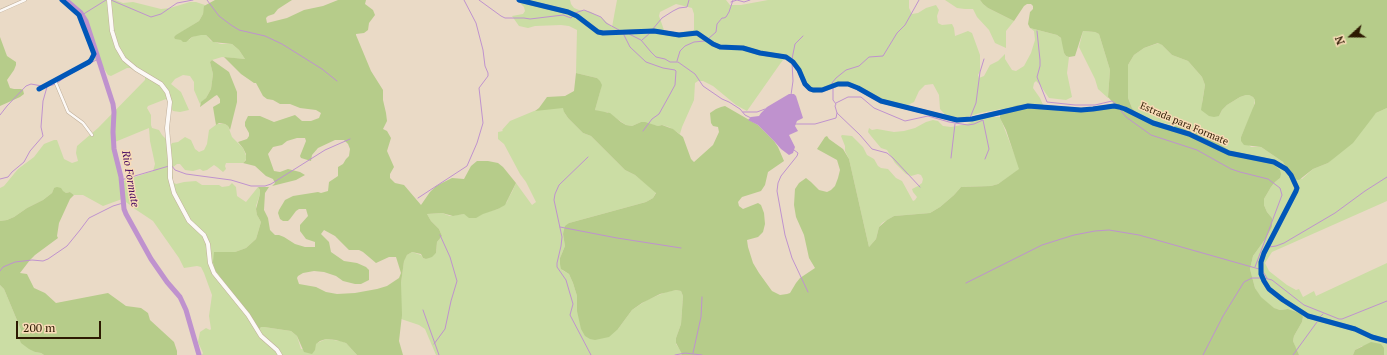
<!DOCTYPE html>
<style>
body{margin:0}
#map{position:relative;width:1387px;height:355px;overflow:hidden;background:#eadac6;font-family:"PT Serif",serif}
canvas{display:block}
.north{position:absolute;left:1331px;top:16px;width:40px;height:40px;-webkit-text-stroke:3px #f9dbb7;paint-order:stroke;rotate:249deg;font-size:11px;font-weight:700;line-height:16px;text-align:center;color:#2d1a02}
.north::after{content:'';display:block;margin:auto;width:14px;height:18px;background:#2d1a02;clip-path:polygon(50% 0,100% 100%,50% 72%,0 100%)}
.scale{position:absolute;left:16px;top:321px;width:85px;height:18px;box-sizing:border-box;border:2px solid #2d1a02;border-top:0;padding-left:5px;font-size:12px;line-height:14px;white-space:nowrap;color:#2d1a02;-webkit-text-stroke:3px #f9dbb7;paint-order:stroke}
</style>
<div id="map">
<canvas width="1387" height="355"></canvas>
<div class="north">N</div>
<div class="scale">200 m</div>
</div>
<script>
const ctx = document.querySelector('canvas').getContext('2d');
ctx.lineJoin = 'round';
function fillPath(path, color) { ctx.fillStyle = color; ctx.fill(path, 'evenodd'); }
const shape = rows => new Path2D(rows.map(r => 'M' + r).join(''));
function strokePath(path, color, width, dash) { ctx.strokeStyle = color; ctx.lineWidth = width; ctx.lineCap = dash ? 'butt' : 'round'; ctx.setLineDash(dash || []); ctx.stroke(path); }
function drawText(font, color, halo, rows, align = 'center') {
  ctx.font = font + ' "PT Serif",serif'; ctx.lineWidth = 3; ctx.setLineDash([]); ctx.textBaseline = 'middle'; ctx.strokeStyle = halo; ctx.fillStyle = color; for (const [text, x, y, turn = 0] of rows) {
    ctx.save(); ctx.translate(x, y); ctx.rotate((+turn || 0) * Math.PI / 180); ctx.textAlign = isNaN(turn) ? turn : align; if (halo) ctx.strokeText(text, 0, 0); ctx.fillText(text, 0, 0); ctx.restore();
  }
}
fillPath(shape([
 [62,0,115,0,123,3,133,2,161,9,170,8,190,2,196,2,205,5,203,14,199,21,174,37,178,39,189,40,192,37,198,35,206,35,211,41,221,44,232,44,239,50,245,59,222,57,212,60,210,62,213,74,211,89,206,98,200,104,194,90,194,82,190,76,183,75,175,79,171,84,181,92,189,110,180,112,173,111,166,99,148,106,147,108,151,115,151,125,152,128,159,130,162,135,168,141,170,146,172,143,178,142,185,137,191,140,195,149,199,152,204,150,207,144,209,130,217,124,225,124,228,126,232,137,243,148,247,158,243,163,226,163,225,166,226,169,223,172,217,167,214,165,207,170,203,171,200,169,193,171,185,170,180,164,177,164,172,168,173,182,176,184,184,182,196,181,202,185,219,185,222,187,229,186,232,183,236,187,237,196,246,202,258,187,260,190,260,194,256,206,257,215,261,222,256,239,246,248,235,252,216,252,258,331,261,327,264,327,291,331,297,336,301,349,315,350,315,344,326,339,341,341,346,343,357,355,202,355,203,353,198,342,200,332,206,328,210,330,211,329,209,316,212,295,204,273,201,267,197,266,184,268,179,258,153,221,135,209,122,199,103,206,83,195,74,195,70,192,66,193,54,188,52,193,43,200,27,208,14,217,7,220,0,221,0,188,4,186,18,169,34,157,44,144,54,140,57,140,64,159,72,163,78,161,76,153,77,146,98,128,145,80,145,77,130,68,127,68,111,76,108,75,100,62,94,60,95,53,78,14],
 [149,128,150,141,155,164,153,171,123,181,115,142],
 [519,0,570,0,571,4,574,8,579,10,588,11,591,12,602,18,612,27,617,0,726,0,730,5,741,5,768,0,909,0,909,8,912,14,918,13,926,8,936,5,939,10,937,16,938,23,942,25,952,24,954,28,955,36,968,31,972,33,980,55,980,71,978,75,979,78,984,76,990,65,998,61,1005,54,1005,59,1012,70,1016,71,1024,66,1031,53,1035,40,1034,31,1030,28,1057,35,1063,40,1064,53,1066,56,1069,57,1067,73,1072,97,1066,100,1049,98,1040,85,1036,81,1034,83,1033,88,1040,98,1044,107,1006,110,1001,109,980,113,963,118,948,118,940,109,939,95,933,84,925,85,919,91,914,102,908,105,904,106,877,101,870,95,852,85,835,86,814,93,801,74,787,59,783,60,780,64,747,111,736,105,713,86,703,81,698,81,695,83,694,100,682,127,680,134,669,127,662,125,658,126,641,122,632,126,626,125,607,112,600,112,595,110,601,88,597,78,576,73,577,30,569,26,561,25,535,26,528,28,519,26,512,16,523,14,525,11,524,7,518,1],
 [676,4,692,8,694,14,694,30,675,33,664,30,659,16,660,12],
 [945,0,980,0,983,4,988,8,1014,21,1006,31,1006,48,995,43,989,30,977,17,973,9,965,9,957,8],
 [1083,31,1095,32,1099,34,1110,70,1108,97,1109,98,1108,98,1098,89,1095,79,1079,47],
 [1159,43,1162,45,1172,55,1188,61,1202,77,1205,85,1202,103,1219,116,1222,110,1227,105,1240,97,1246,95,1249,95,1253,97,1255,100,1253,110,1241,137,1251,147,1261,147,1264,149,1283,162,1288,171,1302,179,1313,169,1328,163,1376,113,1387,108,1387,201,1272,252,1265,263,1269,271,1287,285,1296,290,1299,289,1303,297,1314,291,1316,296,1387,263,1387,355,1384,355,1384,348,1362,346,1355,350,1353,355,1299,355,1297,352,1293,341,1294,336,1302,322,1303,317,1302,315,1300,313,1288,309,1280,310,1273,308,1260,297,1255,288,1250,269,1253,256,1266,238,1272,227,1272,218,1267,212,1264,205,1264,199,1271,187,1275,182,1280,178,1255,159,1242,158,1235,154,1211,138,1194,129,1152,121,1137,113,1132,108,1128,98,1128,65,1134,55,1144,48],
 [547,108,564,108,564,112,568,118,583,133,591,136,625,170,635,175,656,192,653,198,646,202,569,223,563,234,565,246,560,258,562,270,569,274,573,283,577,296,578,301,618,329,632,310,647,300,666,292,676,290,681,291,683,296,681,324,676,338,676,344,683,354,681,355,436,355,425,329,419,325,401,319,401,283,404,260,407,255,412,252,421,255,423,258,426,259,436,253,437,242,442,236,439,229,431,221,427,214,442,213,450,216,464,214,479,216,483,213,498,209,507,202,508,199,512,192,516,183,532,205,536,202,526,182,520,174,504,144,498,139,498,132,503,131,502,130,510,121,534,111],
 [988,117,1000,117,1020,169,998,184,991,186,961,187,954,195,940,207,930,213,894,216,882,223,879,227,876,239,869,247,849,159,845,151,845,146,841,136,842,135,852,136,863,147,867,155,874,159,878,166,881,168,888,169,896,178,902,181,913,201,915,200,917,197,913,192,912,189,918,186,922,183,923,179,921,175,918,174,911,176,906,174,895,163,887,150,881,148,871,136,868,132,869,128,872,130,877,129,894,132,904,131,915,128,926,122,933,120,938,121,943,126,951,127,967,124,980,118],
 [0,285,4,289,19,325,21,330,19,338,35,352,41,353,44,355,0,355]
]), '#cbdda4');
fillPath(shape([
 [215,0,292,0,278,9,274,14,268,16,266,18,267,23,287,18,304,10,323,6,338,0,366,0,365,4,373,10,375,15,369,23,368,30,364,33,356,34,356,35,371,71,383,90,383,100,386,113,387,121,383,129,387,131,391,138,387,151,394,167,390,174,390,178,395,183,404,185,421,205,430,192,436,186,452,178,464,179,471,166,477,161,488,161,498,163,503,167,516,183,505,205,498,209,483,214,476,218,469,218,464,214,453,216,442,213,427,214,431,221,439,229,442,236,437,242,436,253,432,257,426,259,423,258,421,254,412,252,407,255,404,261,401,283,402,315,399,341,403,355,357,355,346,343,336,340,326,339,320,341,316,344,315,350,312,354,304,352,297,336,291,331,264,327,261,327,258,331,244,308,215,270,213,262,214,252,235,252,246,248,256,239,261,222,257,215,256,209,260,194,260,190,258,187,269,187,265,193,264,210,268,218,270,230,275,235,279,235,284,237,295,244,305,247,315,247,315,242,306,239,300,231,300,225,308,216,306,209,299,209,296,211,290,219,288,221,283,221,280,219,278,213,279,210,285,200,293,196,318,192,321,193,328,191,329,182,338,176,338,167,343,164,346,159,349,156,350,149,348,144,344,140,335,140,318,148,312,155,311,161,301,158,300,156,306,141,305,138,297,138,287,141,282,145,273,147,268,154,274,171,280,172,288,169,300,172,305,175,296,180,272,186,275,183,273,179,266,176,255,166,243,163,246,160,246,154,243,148,238,142,247,139,249,136,249,133,245,126,245,122,248,116,260,116,274,122,295,115,302,121,311,121,319,118,321,113,316,110,300,108,290,104,280,104,273,100,267,99,263,96,256,83,254,83,241,74,224,57,245,59,239,50,232,44,213,42,206,35,201,35,192,37,186,42,183,42,181,40,175,39,174,37,176,35,199,21,203,14,204,6],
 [324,230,335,236,349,250,359,250,363,252,376,263,389,257,396,257,401,273,399,278,387,286,377,289,355,293,337,294,326,292,316,287,299,284,297,278,298,276,303,273,314,271,324,272,336,276,343,281,355,284,361,284,369,280,369,270,366,267,357,263,344,261,331,252,329,242,321,234],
 [980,0,1387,0,1387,108,1376,113,1353,143,1328,163,1313,169,1299,180,1292,179,1283,162,1264,149,1261,147,1244,145,1241,141,1241,137,1255,103,1255,100,1253,97,1249,95,1246,95,1240,97,1227,105,1222,110,1219,116,1214,117,1209,116,1201,110,1205,85,1202,77,1188,61,1172,55,1162,45,1158,43,1144,48,1134,55,1128,65,1128,98,1132,108,1137,113,1152,121,1161,124,1188,127,1194,129,1211,138,1235,154,1242,158,1272,163,1280,170,1281,174,1280,178,1275,182,1271,187,1264,199,1264,205,1267,212,1272,218,1272,227,1266,238,1253,256,1250,269,1255,288,1261,297,1274,308,1280,310,1288,309,1300,313,1302,315,1303,317,1302,322,1294,336,1293,341,1299,355,681,355,682,354,676,343,676,338,681,324,683,296,681,291,676,290,660,294,642,303,632,310,618,329,609,337,595,340,590,339,585,336,581,329,577,311,577,296,573,283,569,274,561,269,560,264,560,258,565,246,563,234,565,226,569,223,646,202,653,198,656,193,635,175,625,170,591,136,583,133,568,118,564,112,563,108,535,111,539,108,547,97,565,96,574,91,576,73,597,78,600,81,602,85,595,110,610,113,621,122,626,125,632,126,641,122,645,122,658,126,662,125,673,129,683,137,691,159,694,162,713,145,719,132,718,127,713,126,711,123,710,113,716,109,721,107,725,106,758,125,774,141,778,147,784,161,768,172,765,185,761,191,742,197,738,202,739,206,743,209,758,203,761,205,764,213,765,224,763,232,758,237,747,240,748,247,753,263,759,273,772,291,780,295,787,294,790,293,796,283,800,278,815,268,809,258,804,235,796,217,794,205,795,189,799,183,806,178,811,182,819,190,827,192,831,190,835,186,838,178,840,170,837,160,817,149,825,137,827,136,829,139,843,149,849,159,869,247,876,239,879,227,887,220,894,216,930,213,940,207,954,195,961,187,991,186,998,184,1019,169,1006,130,1000,118,1000,115,1005,110,1017,105,1038,106,1066,111,1079,111,1115,105,1108,97,1110,70,1099,34,1095,32,1083,31,1075,56,1069,57,1066,56,1064,53,1061,38,1057,35,1030,28,1028,24,1030,12,1033,9,1033,6,1031,4,1027,4,1024,6,1014,21,988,8,983,4],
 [0,37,7,56,16,62,16,65,14,70,7,80,10,88,14,89,21,89,23,90,24,94,20,97,0,106],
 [212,60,229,72,237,92,237,102,230,130,228,126,225,124,219,123,216,125,213,107,220,103,220,99,217,95,215,96,200,107,201,102,206,98,211,89,213,74,210,62],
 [57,187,61,188,63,191,66,193,70,192,74,195,70,199,59,223,57,236,58,238,35,255,30,260,20,273,27,274,34,288,45,293,56,303,108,293,126,306,141,308,148,313,150,320,174,342,177,351,177,355,44,355,41,353,35,352,29,349,21,343,19,338,21,330,19,325,4,289,0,285,0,221,7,220,14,217,27,208,43,200,52,193,54,188],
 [1371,342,1381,344,1384,348,1384,355,1353,355,1355,350]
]), '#b6cc8a');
fillPath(shape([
 [789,94,794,94,796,96,803,118,797,121,795,126,798,131,789,135,795,147,793,153,789,155,781,149,774,141,758,125,748,120,751,117,759,116,761,113,767,107]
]), '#bf92ce');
strokePath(shape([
 [111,0,151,17,161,14,177,3,193,0],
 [207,0,219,16,231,25,239,30,265,36,282,44,322,69,337,81],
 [479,0,501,16,505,18,524,18,530,19,563,15,571,18,573,16],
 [731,2,737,0,744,2,750,0],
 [575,13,584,10,589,12,601,17,606,23,619,30],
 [82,15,106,0],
 [652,30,662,18,673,11,679,8,687,7,689,0],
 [1037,31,1040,60,1040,66,1037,77,1047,102,1075,105,1095,105,1112,101,1116,104],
 [623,33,630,47,646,62,663,68,675,70,676,71,675,85,669,96,659,114,652,119,643,131],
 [629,34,641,40,651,52,656,57,665,59,670,62,678,62,695,74,703,86,722,99,729,102,740,109,745,115,751,118],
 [708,39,716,32,717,24,722,18,724,18,726,17,729,12,733,0],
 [642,40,650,33],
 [792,59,795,44,803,36],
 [677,61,680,51,685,46,694,42,705,41],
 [832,85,832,83,836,78,846,70,859,66,869,57,883,56,897,33,905,25,919,0],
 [45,87,56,84,65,77,98,59],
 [833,88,833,100,836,104,835,106,837,113,860,135,872,149,887,153,893,158,920,187],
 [791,95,793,81,792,62],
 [836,103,848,97,861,97,874,108,905,121,928,116,949,122,968,125,974,124,983,120,989,149,985,159],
 [1119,108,1126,117,1151,135,1197,150,1231,169,1240,172,1268,179,1280,188,1282,195,1255,267],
 [743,112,757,112,765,109],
 [0,115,7,106,26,86,31,84,42,86],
 [970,118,976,103,980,72,984,59],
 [795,124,815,124,836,118,837,113],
 [794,150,798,153,797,156,781,176,778,183,777,191,785,235,792,258,808,292],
 [588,157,559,185,555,194,554,200,562,237,561,246,557,263,557,267,566,280,573,304,570,315,591,355],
 [951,158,955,124],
 [172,166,175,170,186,174,231,180,251,186,265,186,271,184,325,150,350,139],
 [0,179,8,177,12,172,24,162,30,151,43,136,41,127,43,101,47,87],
 [121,180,169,166],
 [418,198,467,166,477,143,483,123,479,88,488,76,488,73,485,66,483,50,476,23,464,0],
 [560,227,617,238,681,248],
 [1269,247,1276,246,1284,243,1335,213,1365,191,1387,177],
 [1262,270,1267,278],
 [0,271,3,267,15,262,32,260,43,261,48,259,67,246,80,230,89,218,113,206,123,203],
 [1264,278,1272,280,1304,305,1339,319,1342,319,1387,301],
 [966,283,1042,245,1074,235,1095,231,1109,230,1139,235,1259,269],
 [423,310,439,355],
 [1320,317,1323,314],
 [434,344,445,329,451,301,457,281,450,257,440,235],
 [693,353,701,317,702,297],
 [675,355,685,353,702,355],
 [1203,355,1223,316,1244,282,1252,278,1260,278],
 [1293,355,1317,322]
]), '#bf92ce', 1);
strokePath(shape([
 [66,0,81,13,86,21,113,104,114,112,113,132,114,149,121,177,124,209,126,214,151,259,167,282,180,297,186,310,199,355]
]), '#bf92ce', 5);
const minor = shape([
 [0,11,25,0],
 [55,81,68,112,83,123,92,135],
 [39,89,89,62,91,60,94,54,79,15,62,0]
]);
const tertiary = shape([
 [519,0,568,12,577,16,598,32,603,33,654,31,679,35,697,33,713,44,720,47,743,48,760,53,786,57,793,62,799,70,805,84,810,89,813,90,822,90,838,84,848,84,858,88,881,101,957,120,972,119,1028,106,1081,110,1093,109,1114,106,1119,107,1125,109,1153,123,1189,134,1229,153,1274,162,1286,169,1291,175,1297,188,1296,191,1264,253,1261,262,1261,274,1264,281,1269,289,1283,300,1308,316,1355,329,1372,337,1387,341]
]);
const secondary = shape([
 [109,0,112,31,117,47,124,59,136,69,161,84,167,92,170,102,167,128,170,161,170,178,174,193,189,221,204,235,208,244,210,263,214,273,248,315,261,336,277,350,280,355]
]);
strokePath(minor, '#c0af9b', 3.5);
strokePath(tertiary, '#c0af9b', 4.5);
strokePath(secondary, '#c0af9b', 5);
strokePath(minor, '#fcf9f6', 2.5);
strokePath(tertiary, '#fcf9f6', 3.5);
strokePath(secondary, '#fcf9f6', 4);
strokePath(shape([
 [519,0,568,12,577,16,598,32,603,33,654,31,679,35,697,33,713,44,720,47,743,48,760,53,786,57,793,62,799,70,805,84,810,89,813,90,822,90,838,84,848,84,858,88,881,101,957,120,972,119,1028,106,1081,110,1093,109,1114,106,1119,107,1125,109,1153,123,1189,134,1229,153,1274,162,1286,169,1291,175,1297,188,1296,191,1264,253,1261,262,1261,274,1264,281,1269,289,1283,300,1308,316,1355,329,1372,337,1387,341],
 [39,89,89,62,91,60,94,54,79,15,62,0]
]), '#0057b8', 5);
drawText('10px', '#2d1a02', '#f9dbb7', [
 ["Estrada para Formate",1184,124,23]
]);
drawText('italic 11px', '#44075f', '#f9dbb7', [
 ["Rio Formate",130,179,80]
]);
</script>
